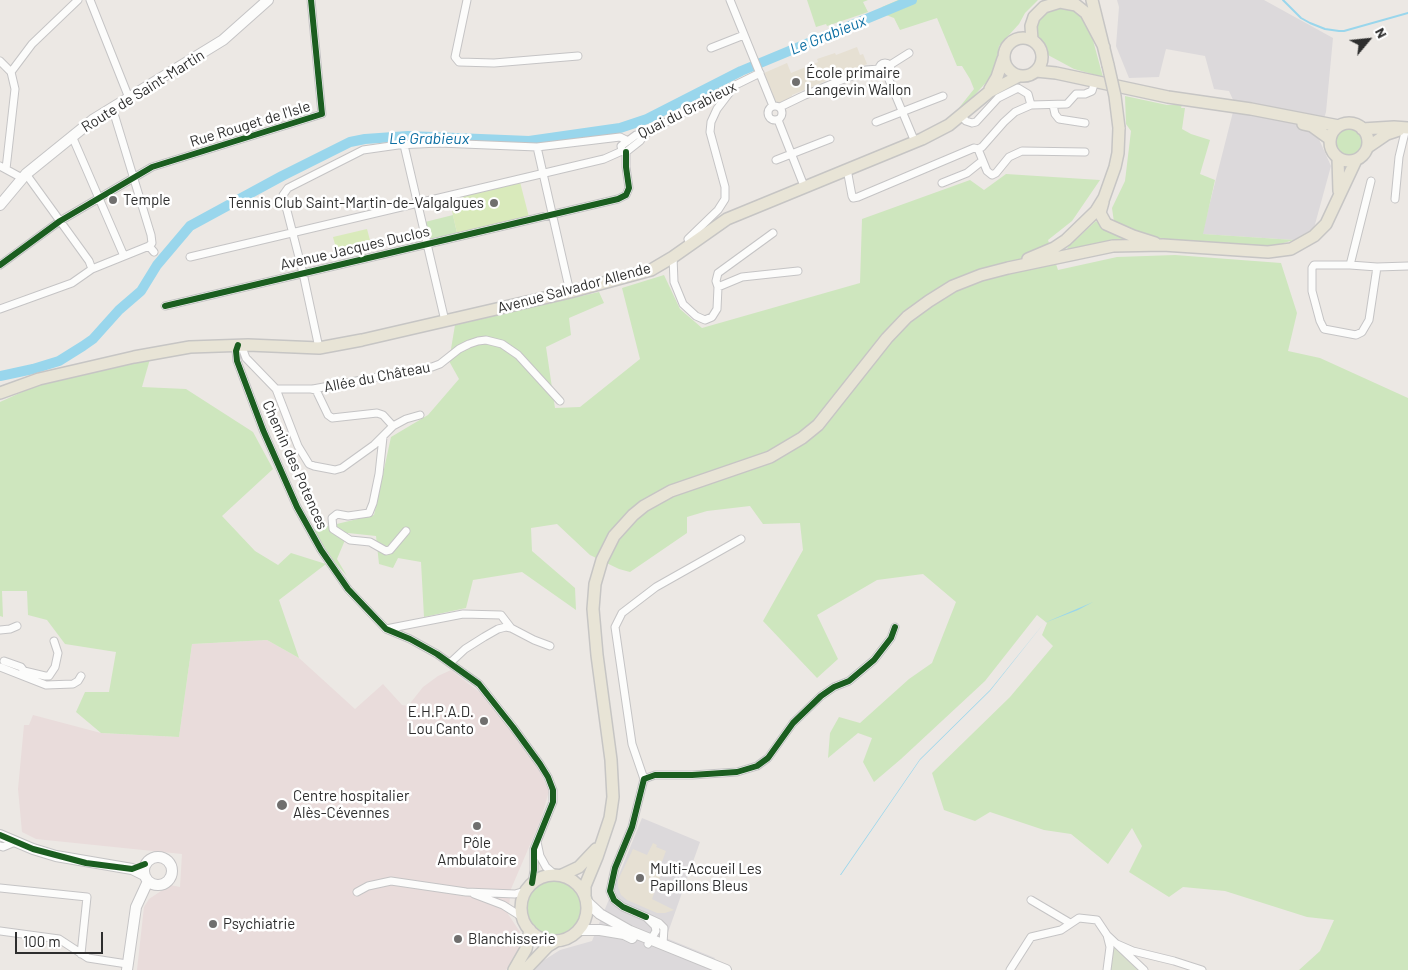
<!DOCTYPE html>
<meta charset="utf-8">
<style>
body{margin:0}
#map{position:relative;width:1408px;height:970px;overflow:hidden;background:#ece8e4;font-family:Barlow,sans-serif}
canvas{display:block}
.north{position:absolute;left:1343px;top:15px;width:50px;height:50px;-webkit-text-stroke:4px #fff;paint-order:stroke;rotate:62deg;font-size:14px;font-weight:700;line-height:20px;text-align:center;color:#2e2e2e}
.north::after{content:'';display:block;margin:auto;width:18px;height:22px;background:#2e2e2e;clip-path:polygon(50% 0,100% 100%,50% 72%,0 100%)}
.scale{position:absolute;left:15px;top:932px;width:88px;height:22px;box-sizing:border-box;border:2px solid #2e2e2e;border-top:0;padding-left:6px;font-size:15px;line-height:18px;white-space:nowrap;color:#2e2e2e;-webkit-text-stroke:4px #fff;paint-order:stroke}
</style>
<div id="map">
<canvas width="1408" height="970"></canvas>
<div class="north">N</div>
<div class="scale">100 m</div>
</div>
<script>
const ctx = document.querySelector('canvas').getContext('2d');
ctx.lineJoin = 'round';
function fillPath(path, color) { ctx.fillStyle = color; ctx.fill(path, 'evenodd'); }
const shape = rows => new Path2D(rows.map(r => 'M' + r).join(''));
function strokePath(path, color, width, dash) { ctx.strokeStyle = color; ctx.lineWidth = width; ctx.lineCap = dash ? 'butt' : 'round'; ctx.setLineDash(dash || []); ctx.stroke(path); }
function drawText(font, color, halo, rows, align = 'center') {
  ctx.font = font + ' Barlow,sans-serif'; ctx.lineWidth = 5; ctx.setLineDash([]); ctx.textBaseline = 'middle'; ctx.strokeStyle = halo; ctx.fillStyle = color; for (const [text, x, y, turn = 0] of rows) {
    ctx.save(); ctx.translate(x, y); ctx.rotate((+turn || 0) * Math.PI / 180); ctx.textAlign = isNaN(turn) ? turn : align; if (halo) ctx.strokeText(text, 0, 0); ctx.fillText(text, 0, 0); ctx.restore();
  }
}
fillPath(shape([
 [1117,0,1264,0,1333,38,1326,112,1318,137,1331,166,1314,228,1294,240,1202,234,1235,104,1229,91,1214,89,1205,56,1166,49,1159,77,1129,78,1116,46,1119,7],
 [642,818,700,842,666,938,715,958,710,970,533,970,541,962,560,950,592,941]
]), '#dcd9db');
fillPath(shape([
 [857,47,860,55,863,54,867,64,792,95,792,96,780,104,776,103,764,73,787,63,791,73,818,62,817,59,835,53,836,55],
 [653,843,657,845,656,847,666,851,660,867,663,869,652,899,674,910,665,913,657,913,627,900,621,895,618,887,618,880,633,849,647,855]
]), '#e6e0d3');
fillPath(shape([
 [267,640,299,658,355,709,383,684,402,705,408,706,423,687,438,676,451,670,487,698,538,768,549,791,541,819,511,889,508,914,520,932,521,951,506,970,137,970,144,907,149,899,170,885,180,887,182,854,36,839,22,832,18,789,24,725,29,725,33,715,101,733,179,737,192,644]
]), '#e9dcdb');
fillPath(shape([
 [807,0,868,0,863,2,868,12,827,26,826,24,816,27],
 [898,0,1038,0,1025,13,1019,24,999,46,996,65,991,77,972,98,958,109,974,89,970,79,962,66,957,66,937,18,900,30,894,18,886,15,882,7],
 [1056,6,1079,12,1091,33,1103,77,1074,69,1048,55,1044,45,1036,33,1035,30,1039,17],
 [1125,96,1167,105,1182,105,1181,108,1185,108,1182,129,1191,134,1210,140,1200,174,1215,180,1203,234,1294,240,1273,246,1231,245,1174,241,1136,233,1114,222,1112,208,1125,181,1131,131,1126,124],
 '1334 142a15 15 0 1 1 30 0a15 15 0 1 1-30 0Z',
 [1006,174,1100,180,1072,221,1048,240,1058,270,1117,257,1175,255,1281,263,1297,313,1288,351,1320,358,1408,398,1408,970,1299,970,1320,951,1334,920,1307,917,1225,891,1183,887,1169,897,1129,872,1142,846,1132,828,1108,864,1071,834,1044,830,990,812,975,821,944,810,932,773,1010,697,1053,646,1042,635,1047,623,1037,615,985,681,901,759,874,782,863,762,872,738,858,733,828,758,830,733,839,717,860,723,909,679,932,663,956,602,923,574,877,580,817,615,838,659,817,678,763,621,803,550,800,523,763,524,750,506,707,511,687,517,687,533,630,572,619,569,590,555,557,524,531,528,532,551,575,588,576,610,522,572,473,580,466,608,424,617,421,562,398,558,393,568,379,564,376,536,348,533,337,559,347,576,333,560,312,530,374,515,391,437,428,415,459,379,449,361,455,325,599,292,604,303,569,318,571,335,546,347,555,408,580,407,640,359,622,288,664,275,680,309,702,328,860,283,862,219,970,180,984,190],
 [453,215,457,233,430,239,425,222],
 [1096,221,1105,229,1129,241,1069,250,1067,248],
 [150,359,142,387,186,389,253,432,273,469,222,516,255,551,278,565,291,553,326,564,279,600,299,658,267,640,192,644,179,737,101,733,76,712,85,692,109,692,116,652,65,644,47,620,28,615,27,591,2,591,3,617,0,616,0,402,35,386,75,374],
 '524 908a29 29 0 1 1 58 0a29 29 0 1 1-58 0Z'
]), '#cee6be');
fillPath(shape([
 [1116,945,1141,970,1110,970,1112,949]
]), '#d8e0cc');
fillPath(shape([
 [520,182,529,217,457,233,452,211,464,209,462,196],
 [367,229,371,244,337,252,333,237]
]), '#d9eabb');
fillPath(shape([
 [1093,602,1078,610,1044,623,990,691,920,760,841,875,840,875,920,759,990,690,1044,623]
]), '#99d6ec');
strokePath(shape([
 [1283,0,1301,18,1310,23,1325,29,1339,31,1344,31,1408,13]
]), '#99d6ec', 2);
strokePath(shape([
 [0,376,33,369,59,361,83,346,93,339,119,310,141,291,157,265,190,226,282,176,350,142,365,139,408,136,529,141,620,128,647,119,741,71,912,0]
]), '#99d6ec', 10);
const street = shape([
 [90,0,129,98],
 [467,0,455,57,459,62,494,63,578,56],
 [730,0,773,106],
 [711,48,744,35],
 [0,61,11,72,15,89,6,169],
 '879 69a6 6 0 1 1 12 0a6 6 0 1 1-12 0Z',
 [890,65,909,53],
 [11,72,32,44,78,0],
 [887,75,915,142],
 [1053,105,1055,114,1059,119,1085,123],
 '768 113a7 7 0 1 1 14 0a7 7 0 1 1-14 0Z',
 [112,107,151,235,152,243,149,246],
 [780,107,805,95,854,75,866,70,879,69],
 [961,116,966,121,972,123,976,122,998,98,1018,88,1028,94,1031,105],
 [778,120,804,186],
 [876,122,943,96],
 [72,136,124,256],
 [404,145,445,321],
 [537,147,570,292],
 [978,149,987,171,992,175,996,173,1009,157,1022,151,1085,152],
 [622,151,621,146,636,135,645,134,711,97,760,73],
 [776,160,830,139],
 [0,166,22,178],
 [847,169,852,196,853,198,858,197,974,148,978,149,982,147,1004,122,1015,112,1031,105,1067,104,1076,94,1085,94,1092,91,1095,81],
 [26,174,89,261,92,269],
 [942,183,967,173,982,161],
 [1395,199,1399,157,1406,128],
 [690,244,688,239,718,210,725,199,725,187,710,132,711,122,717,109,730,92,730,88],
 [149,246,154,252],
 [190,257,604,159,622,151,626,152,640,141,645,134],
 [673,257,674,282,683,304,696,316,705,320,712,317,717,309,718,287,716,281,718,273,773,233],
 [0,265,60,221,152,167,322,114,311,0],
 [1350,265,1371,181],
 [1377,267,1369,320,1362,332,1356,335,1324,329,1320,321,1312,291,1312,268,1314,265,1350,265,1377,267,1408,266],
 [718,287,742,277,798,271],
 [165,306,618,199,626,195,629,188,626,167,626,152],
 [0,309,72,283,92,269,149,246],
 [238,345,236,351,237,361,263,430,297,507,321,550,348,589,386,629,410,639,437,654,479,684,513,727,540,764,548,777,553,790,553,802,534,849,534,870,532,883],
 [238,345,243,350,246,358,276,389,298,446,309,464,314,466,335,470,342,468,374,445,393,426],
 [319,348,303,273,283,195,288,188,363,150,398,145,439,143,537,147,620,137,628,141],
 [276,389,311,389,316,390,328,415,332,418,377,413,383,415,393,426,406,419,420,415],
 [313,389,432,367,440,364,459,349,469,344,478,341,486,340,502,344,518,355,560,401],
 [383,437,379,474,373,503,369,513,348,516,337,514,332,518,333,529,350,540,370,542,386,551,390,550,406,531],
 [386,629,463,614,501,615,511,628,534,640,550,646],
 [0,630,10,629,17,626],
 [4,661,21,667,24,671,45,676,49,676,55,667,58,653,54,641],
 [450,663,465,649,484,637,498,629,506,627,511,628],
 [0,667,46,685,73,684,78,681,81,676],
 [644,779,632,744,615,627,622,613,656,587,741,539],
 [537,842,540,856,546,867,554,874],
 [0,846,3,847,15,842],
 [0,888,87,897,81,954],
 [357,892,368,886,391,881,466,892,515,894,525,891],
 [474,894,503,905,522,917],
 [1031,900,1070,923],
 [646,917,623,907,614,900,610,891,615,868,632,827,644,779,655,775,692,775,737,772,757,766,768,758,793,723,821,696,834,687,849,681,874,660,891,638,895,627],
 [0,931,59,939,88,958,127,964],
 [1107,935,1144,970],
 [648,944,656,931,655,926,646,917,659,923,664,928,663,944],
 [1117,944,1133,951,1174,961,1202,970],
 [1010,970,1031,937,1061,930,1079,918,1097,920,1107,935,1110,947,1107,970]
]);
const secondary = shape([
 [0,205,26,174,94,119,223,40,268,0],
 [0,835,33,849,56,856,132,869,144,875],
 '144 871a14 14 0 1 1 28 0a14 14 0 1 1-28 0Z',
 [587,902,600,914,630,931,726,970],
 [579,930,600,930,624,934,632,938],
 [127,970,136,907,148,881]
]);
const primary = shape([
 [1092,0,1108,65],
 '1004 57a19 19 0 1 1 38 0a19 19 0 1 1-38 0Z',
 [1032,40,1031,26,1034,17,1044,7,1060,2,1076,5,1086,13,1104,47],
 [1036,71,1056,73,1168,97,1251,109,1339,126],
 [990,89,997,77,1003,59],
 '1330 142a19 19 0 1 1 38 0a19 19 0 1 1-38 0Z',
 [1303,124,1312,126,1330,139],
 [1362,129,1394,127,1408,128],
 [1368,147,1387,134,1399,130],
 [1338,158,1339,191],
 [1103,202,1100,213,1106,224,1133,236,1155,243],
 [1028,259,1054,248,1066,240,1096,211,1104,198,1115,167,1118,153,1119,128],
 [0,393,39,379,134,357,190,347,248,345,319,348,362,340,570,292,651,270,673,257,727,219,922,139,949,125,989,92,1019,76],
 '521 908a33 33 0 1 1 66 0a33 33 0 1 1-66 0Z',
 [562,875,579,867,596,849],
 [585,895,585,886,597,857,610,818,613,797,611,760,597,655,593,609,595,584,602,560,614,536,633,515,644,506,671,491,770,457,802,438,818,425,887,338,907,317,929,301,953,286,981,275,1008,268,1113,246,1163,245,1268,252,1291,249,1314,236,1326,224,1356,160],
 [514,970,526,949,530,930],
 [525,970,548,946,556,941]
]);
strokePath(street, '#c5c4c5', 9);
strokePath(secondary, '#c5c4c5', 12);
strokePath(primary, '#c6c5c4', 14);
strokePath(street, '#fcfcfb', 7);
strokePath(secondary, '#fcfcfb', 10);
strokePath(primary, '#e8e4d6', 11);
const primaryBridge = shape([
 [1108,65,1115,96,1119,128]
]);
strokePath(primaryBridge, '#c6c5c4', 14, []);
strokePath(primaryBridge, '#e8e4d6', 11);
strokePath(shape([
 [0,265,60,221,152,167,322,114,311,0],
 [165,306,618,199,626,195,629,188,626,167,626,152],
 [238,345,236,351,237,361,263,430,297,507,321,550,348,589,386,629,410,639,437,654,479,684,513,727,540,764,548,777,553,790,553,802,534,849,534,870,532,883],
 [0,835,33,849,86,863,132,869,145,864],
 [646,917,623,907,614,900,610,891,615,868,632,827,644,779,655,775,692,775,737,772,757,766,768,758,793,723,821,696,834,687,849,681,874,660,891,638,895,627]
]), '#1b5e20', 6);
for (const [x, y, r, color] of [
 [796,82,5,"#706f6e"],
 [113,200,5,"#706f6e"],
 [494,203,5,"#706f6e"],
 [484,721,5,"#706f6e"],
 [282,805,6,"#706f6e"],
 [477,826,5,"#706f6e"],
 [640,878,5,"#706f6e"],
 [213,924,5,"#706f6e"],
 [458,939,5,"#706f6e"]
]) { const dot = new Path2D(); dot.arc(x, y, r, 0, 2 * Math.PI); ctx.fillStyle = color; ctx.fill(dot); strokePath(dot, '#fff', 2); }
drawText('15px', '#2e2e2e', '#fff', [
 ["École primaire",806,73],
 ["Langevin Wallon",806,90],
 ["Temple",123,200],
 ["Tennis Club Saint-Martin-de-Valgalgues",484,203,"right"],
 ["E.H.P.A.D.",474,712,"right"],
 ["Lou Canto",474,729,"right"],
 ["Centre hospitalier",293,796],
 ["Alès-Cévennes",293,813],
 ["Pôle",477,843,"center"],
 ["Ambulatoire",477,860,"center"],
 ["Multi-Accueil Les",650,869],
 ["Papillons Bleus",650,886],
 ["Psychiatrie",223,924],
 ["Blanchisserie",468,939]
], 'left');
drawText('15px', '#2e2e2e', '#fff', [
 ["Route de Saint-Martin",143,91,-32],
 ["Quai du Grabieux",687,110,-27],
 ["Rue Rouget de l'Isle",250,124,-17],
 ["Avenue Jacques Duclos",355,248,-13],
 ["Avenue Salvador Allende",574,288,-15],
 ["Allée du Château",377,377,-11],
 ["Chemin des Potences",295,465,66]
]);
drawText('italic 16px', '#0d6fa3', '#fff', [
 ["Le Grabieux",828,35,-22],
 ["Le Grabieux",429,139]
]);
</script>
